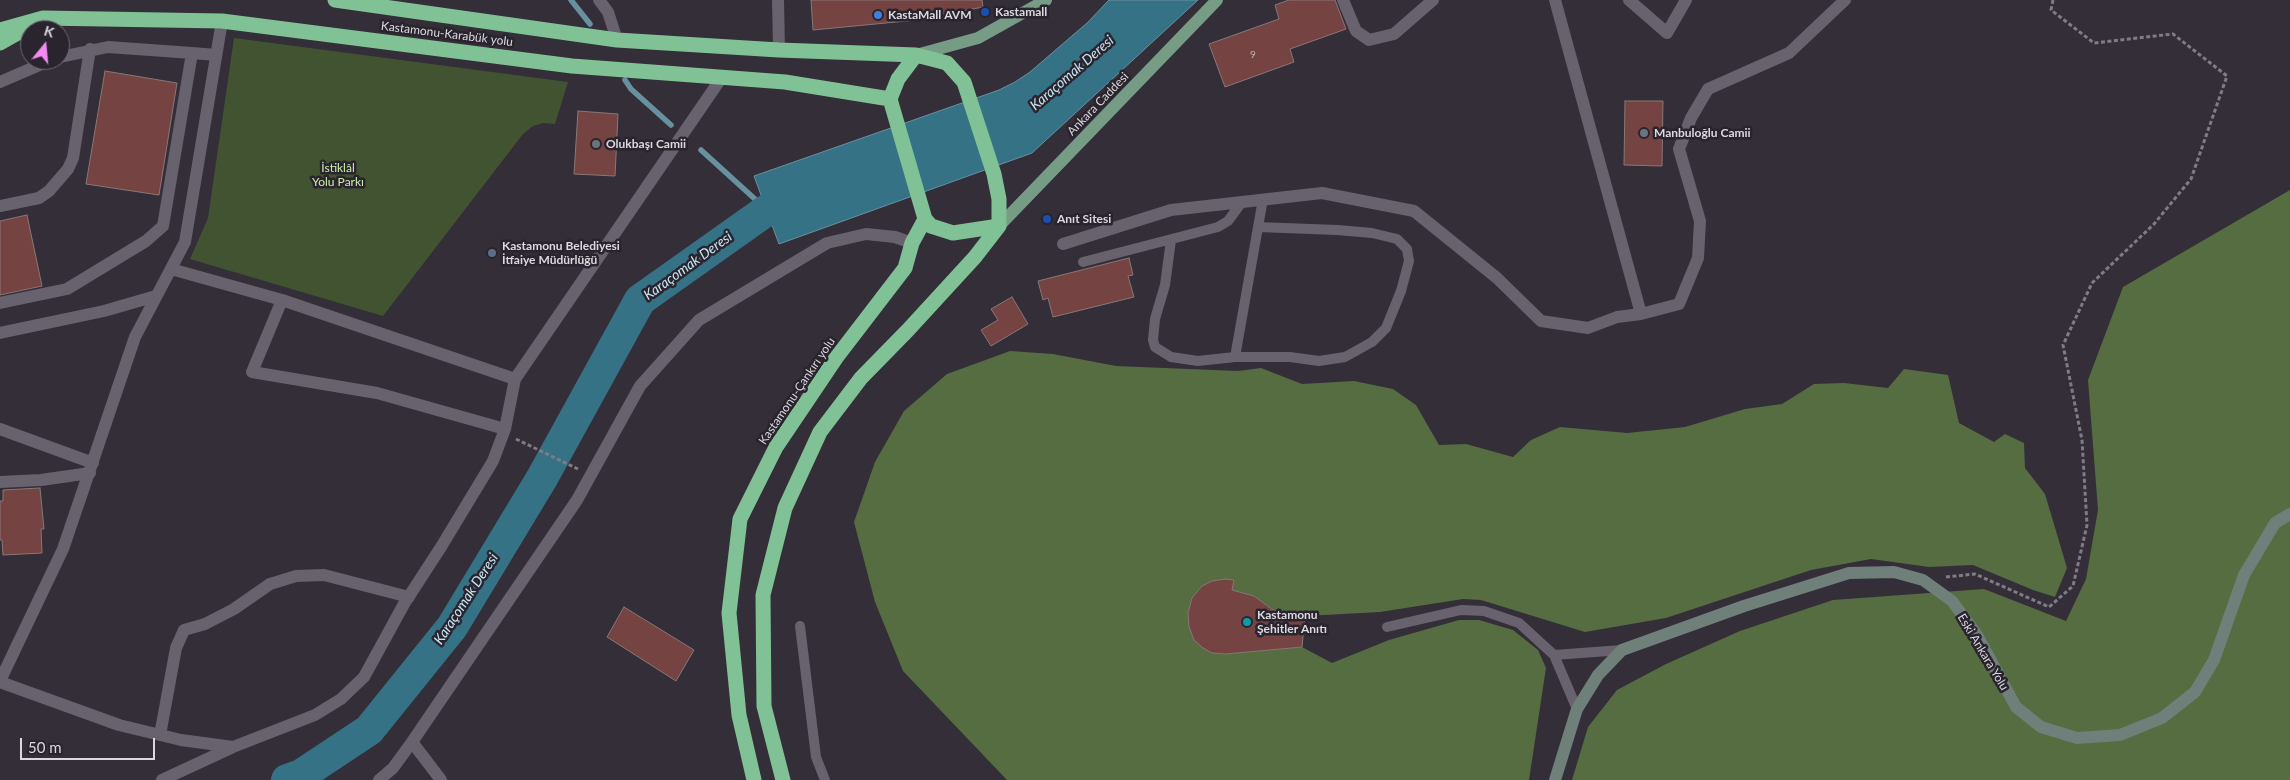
<!DOCTYPE html>
<meta charset="utf-8">
<style>
body{margin:0}
#map{position:relative;width:2290px;height:780px;overflow:hidden;background:#332e38;font-family:Lato,sans-serif}
canvas{display:block}
.north{position:absolute;left:20px;top:20px;width:50px;height:50px;box-sizing:border-box;background:#29242e;border:1px solid #706c74;border-radius:50%;rotate:17deg;font-size:14px;font-weight:700;line-height:20px;text-align:center;color:#dbd8de}
.north::after{content:'';display:block;margin:auto;width:18px;height:22px;background:#f28af2;clip-path:polygon(50% 0,100% 100%,50% 72%,0 100%)}
.scale{position:absolute;left:20px;top:738px;width:135px;height:22px;box-sizing:border-box;border:2px solid #dbd8de;border-top:0;padding-left:6px;font-size:15px;line-height:18px;white-space:nowrap;color:#dbd8de;-webkit-text-stroke:4px #29242e;paint-order:stroke}
</style>
<div id="map">
<canvas width="2290" height="780"></canvas>
<div class="north">K</div>
<div class="scale">50 m</div>
</div>
<script>
const ctx = document.querySelector('canvas').getContext('2d');
ctx.lineJoin = 'round';
function fillPath(path, color) { ctx.fillStyle = color; ctx.fill(path, 'evenodd'); }
const shape = rows => new Path2D(rows.map(r => 'M' + r).join(''));
function strokePath(path, color, width, dash) { ctx.strokeStyle = color; ctx.lineWidth = width; ctx.lineCap = dash ? 'butt' : 'round'; ctx.setLineDash(dash || []); ctx.stroke(path); }
function drawText(font, color, halo, rows, align = 'center') {
  ctx.font = font + ' Lato,sans-serif'; ctx.lineWidth = 5; ctx.setLineDash([]); ctx.textBaseline = 'middle'; ctx.strokeStyle = halo; ctx.fillStyle = color; for (const [text, x, y, turn = 0] of rows) {
    ctx.save(); ctx.translate(x, y); ctx.rotate((+turn || 0) * Math.PI / 180); ctx.textAlign = isNaN(turn) ? turn : align; if (halo) ctx.strokeText(text, 0, 0); ctx.fillText(text, 0, 0); ctx.restore();
  }
}
fillPath(shape([
 [234,38,568,82,555,124,543,123,533,126,523,134,383,316,190,259,208,218]
]), '#425332');
fillPath(shape([
 [2290,190,2290,780,1572,780,1588,727,1617,690,1666,664,1740,631,1833,600,1984,589,2066,621,2086,579,2098,510,2088,380,2123,287],
 [1010,351,1053,354,1116,366,1238,371,1261,368,1302,384,1354,381,1393,389,1416,405,1439,445,1466,444,1513,457,1531,440,1560,427,1627,433,1685,427,1745,409,1782,404,1814,384,1844,383,1888,388,1904,369,1948,375,1959,423,1994,442,2005,434,2024,443,2025,468,2045,494,2067,568,2055,597,2033,590,1973,565,1929,567,1871,559,1811,570,1666,618,1585,632,1481,600,1463,599,1380,612,1305,616,1273,610,1254,596,1232,590,1234,580,1212,581,1202,586,1192,598,1188,613,1189,627,1194,640,1212,653,1226,654,1302,647,1332,663,1389,640,1459,620,1479,620,1513,630,1538,650,1546,668,1529,780,1007,780,903,671,875,602,854,522,875,462,904,411,947,374]
]), '#566c41');
const water = shape([
 [1109,0,1198,0,1032,153,779,244,754,176,999,90,1015,82,1030,72,1087,23,1109,0]
]);
fillPath(water, '#367286');
strokePath(water, '#6891a0', 1);
strokePath(shape([
 [571,0,590,24],
 [625,80,631,89,671,125],
 [701,150,767,210]
]), '#6891a0', 5.5);
strokePath(shape([
 [287,780,301,775,369,730,452,627,542,478,640,300,767,210,809,195]
]), '#367286', 32);
const building = shape([
 [811,0,982,0,983,7,917,20,813,30,811,0],
 [1289,0,1335,0,1346,29,1290,49,1294,62,1225,87,1209,44,1279,19,1275,5,1289,0],
 [105,71,177,83,159,195,86,184,105,71],
 [1625,101,1663,101,1662,166,1624,165,1625,101],
 [578,111,618,114,615,176,574,174,578,111],
 [27,215,42,286,0,295,0,221,27,215],
 [1129,258,1133,275,1128,276,1134,297,1053,317,1048,298,1043,300,1038,281,1129,258],
 [1012,297,1028,324,991,346,981,330,998,320,991,309,1012,297],
 [40,488,44,529,41,529,42,553,3,555,2,540,0,540,0,501,3,501,3,490,40,488],
 [1225,579,1234,580,1232,590,1254,596,1273,610,1305,616,1302,647,1226,654,1212,653,1203,648,1194,640,1189,627,1188,613,1192,598,1202,586,1212,581,1225,579],
 [624,607,694,650,676,681,607,637,624,607]
]);
fillPath(building, '#764343');
strokePath(building, '#887877', 1);
strokePath(shape([
 [516,439,578,469],
 [1946,577,1975,574,2049,607,2073,586,2087,525,2082,440,2063,345,2092,283,2154,224,2191,179,2227,76,2173,34,2094,43,2051,10,2053,0]
]), '#807c85', 3, [4, 2.5]);
strokePath(shape([
 [1171,240,1165,285,1155,319,1153,340,1155,347,1171,357,1198,361,1235,357,1290,357,1319,361,1345,357,1372,342,1386,328,1401,291,1409,261,1407,249,1397,239,1372,233,1337,230,1258,227],
 [1083,262,1218,227,1228,221,1242,202],
 [1235,357,1263,199],
 [800,626,816,757,825,780],
 [1387,627,1461,610,1484,611,1519,623,1554,655,1577,709],
 [1554,655,1622,650]
]), '#68626e', 10);
strokePath(shape([
 [599,0,608,12,617,40],
 [778,0,779,50],
 [1343,0,1356,31,1369,40,1394,34,1433,0],
 [1629,0,1667,33,1686,0],
 [192,53,216,55],
 [0,82,51,60],
 [0,206,39,198,49,191,68,169,73,158,90,49],
 [1063,244,1171,210,1322,193,1414,211,1497,278,1541,321,1588,328,1617,317,1641,314,1555,0],
 [171,269,282,300,515,379,722,77],
 [282,300,252,372,377,393,505,429],
 [0,303,67,289,146,241,163,226,192,53,108,47,60,57],
 [1641,314,1679,304,1698,258,1700,221,1679,149,1691,118,1708,89,1789,53,1845,0],
 [0,333,104,311,156,296],
 [0,429,93,463],
 [0,482,41,480,90,473],
 [0,681,63,549,135,337,185,242,222,21],
 [0,682,119,725,181,740,233,747],
 [160,735,176,648,184,630,205,624,234,609,270,584,296,576,324,575,409,597],
 [412,742,441,780],
 [162,780,233,747,315,715,341,699,364,677,404,604,441,547,493,461,505,429,515,379],
 [379,780,393,768,412,742,577,500,640,386,699,320,827,243,866,234,895,237,912,243]
]), '#68626e', 12);
strokePath(shape([
 [1555,780,1577,709,1598,675,1622,650,1744,606,1849,573,1894,572,1923,580,1952,601,1977,635,2016,707,2041,727,2077,738,2120,735,2162,718,2195,692,2214,660,2244,575,2275,523,2290,514]
]), '#6f7f7a', 12);
strokePath(shape([
 [916,55,978,38,1046,0],
 [999,226,1217,0]
]), '#769c86', 12);
strokePath(shape([
 [335,0,617,40,779,50,916,55,947,63,964,82,994,174,999,199,999,226],
 [0,30,43,18,222,21,572,66,785,82,890,99],
 [0,43,25,29],
 [890,99,925,219,931,226,953,233,999,226],
 [890,99,898,79,916,55],
 [754,780,739,715,729,613,740,519,776,447,836,358,905,268,912,243,925,219],
 [783,780,764,706,763,595,785,508,820,432,861,378,908,330,975,257,999,226]
]), '#80c296', 15);
for (const [x, y, r, color] of [
 [985,12,5,"#1a4fb4"],
 [878,15,5,"#3f7fe0"],
 [1644,133,5,"#6b7280"],
 [596,144,5,"#6b7280"],
 [1047,219,5,"#1a4fb4"],
 [492,253,5,"#5c6f8a"],
 [1247,622,5,"#0f9aa8"]
]) { const dot = new Path2D(); dot.arc(x, y, r, 0, 2 * Math.PI); ctx.fillStyle = color; ctx.fill(dot); strokePath(dot, '#29242e', 2); }
drawText('10px', '#c2b3b7', null, [
 ["9",1253,55]
]);
drawText('bold 12px', '#dbd8de', '#29242e', [
 ["Kastamall",995,12],
 ["KastaMall AVM",888,15],
 ["Manbuloğlu Camii",1654,133],
 ["Olukbaşı Camii",606,144],
 ["Anıt Sitesi",1057,219],
 ["Kastamonu Belediyesi",502,246],
 ["İtfaiye Müdürlüğü",502,260],
 ["Kastamonu",1257,615],
 ["Şehitler Anıtı",1257,629]
], 'left');
drawText('12px', '#dbd8de', '#29242e', [
 ["Kastamonu-Karabük yolu",447,34,7],
 ["Ankara Caddesi",1098,104,-46],
 ["Kastamonu-Çankırı yolu",797,391,-56],
 ["Eski Ankara Yolu",1983,652,59]
]);
drawText('12px', '#caeea8', '#29242e', [
 ["İstiklâl",338,168],
 ["Yolu Parkı",338,182]
]);
drawText('italic 14px', '#c7e9f6', '#29242e', [
 ["Karaçomak Deresi",1072,73,-41],
 ["Karaçomak Deresi",688,266,-36],
 ["Karaçomak Deresi",466,599,-57]
]);
</script>
